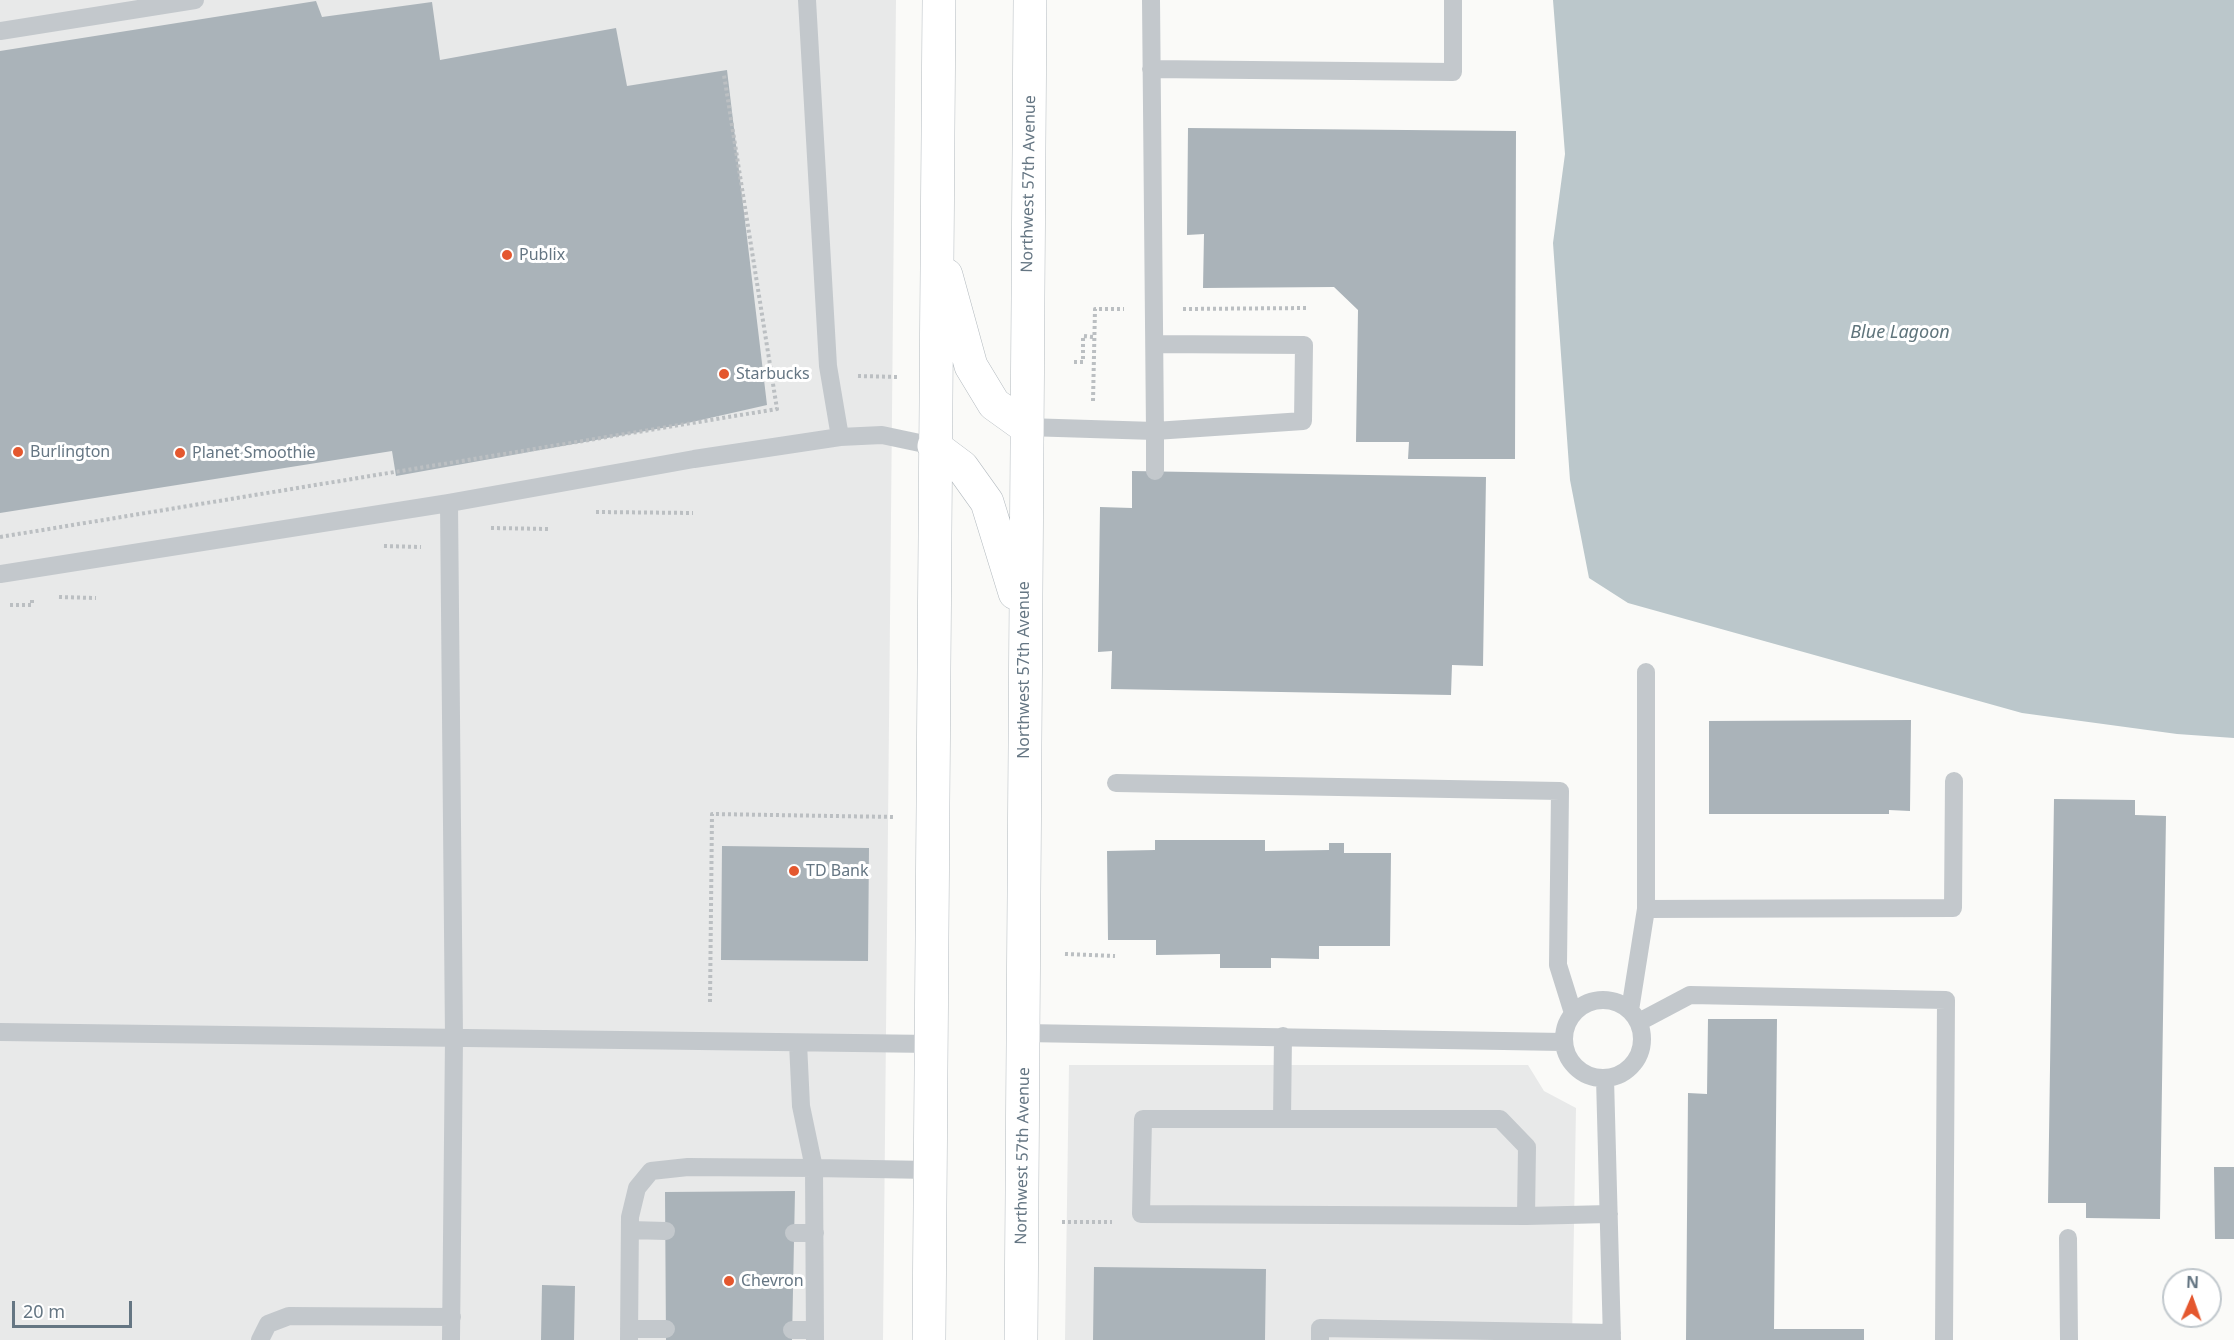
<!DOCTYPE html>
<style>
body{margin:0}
#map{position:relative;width:2234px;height:1340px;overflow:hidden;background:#fafaf8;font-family:"Noto Sans",sans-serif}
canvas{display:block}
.north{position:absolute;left:2162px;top:1268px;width:60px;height:60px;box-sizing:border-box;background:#fff;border:2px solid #c1c8cd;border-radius:50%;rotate:2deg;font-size:16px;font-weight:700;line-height:24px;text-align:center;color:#657683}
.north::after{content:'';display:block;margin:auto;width:21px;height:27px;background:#e4572e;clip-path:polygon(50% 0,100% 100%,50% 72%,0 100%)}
.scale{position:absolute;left:12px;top:1301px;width:120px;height:27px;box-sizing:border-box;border:3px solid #657683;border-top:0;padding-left:8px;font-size:18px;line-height:21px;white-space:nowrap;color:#657683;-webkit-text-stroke:4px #fff;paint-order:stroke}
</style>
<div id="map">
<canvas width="2234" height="1340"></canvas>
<div class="north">N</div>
<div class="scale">20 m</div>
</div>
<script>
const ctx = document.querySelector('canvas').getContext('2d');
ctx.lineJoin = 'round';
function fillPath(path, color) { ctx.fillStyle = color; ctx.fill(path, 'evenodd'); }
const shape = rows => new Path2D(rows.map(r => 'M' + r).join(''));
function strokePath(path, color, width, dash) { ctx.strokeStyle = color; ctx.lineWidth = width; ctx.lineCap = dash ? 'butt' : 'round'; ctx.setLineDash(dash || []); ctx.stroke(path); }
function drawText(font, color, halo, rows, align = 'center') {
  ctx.font = font + ' "Noto Sans",sans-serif'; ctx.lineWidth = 6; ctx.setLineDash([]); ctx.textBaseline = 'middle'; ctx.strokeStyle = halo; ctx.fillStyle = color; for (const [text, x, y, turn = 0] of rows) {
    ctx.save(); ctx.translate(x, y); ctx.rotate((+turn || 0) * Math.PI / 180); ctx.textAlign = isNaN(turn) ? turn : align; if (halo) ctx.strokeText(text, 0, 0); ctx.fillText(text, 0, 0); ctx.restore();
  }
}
fillPath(shape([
 [0,0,896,0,883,1340,0,1340],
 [1069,1065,1528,1065,1544,1091,1576,1108,1572,1340,1065,1340]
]), '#e8e9e9');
fillPath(shape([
 [1553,0,2234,0,2234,738,2177,734,2022,713,1628,603,1589,578,1570,480,1553,243,1565,154]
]), '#bbc7cb');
fillPath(shape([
 [316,1,322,17,432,2,440,60,616,28,627,86,727,70,767,405,679,425,396,476,392,451,0,513,0,51],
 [1188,128,1516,131,1515,459,1408,459,1409,442,1356,442,1358,310,1334,287,1203,288,1204,234,1187,235],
 [1132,471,1486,477,1483,666,1452,665,1451,695,1111,689,1112,651,1098,652,1100,507,1132,508],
 [1911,720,1910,811,1889,810,1889,814,1709,814,1709,721],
 [2054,799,2135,800,2135,815,2166,816,2160,1219,2086,1218,2086,1203,2048,1203],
 [1155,840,1265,840,1265,851,1329,850,1329,843,1344,843,1344,853,1391,853,1390,946,1319,946,1319,959,1271,958,1271,968,1220,968,1220,954,1156,955,1156,940,1108,940,1107,851,1155,850],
 [722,846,869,848,868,961,721,960],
 [1708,1019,1777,1019,1774,1329,1864,1329,1864,1340,1686,1340,1688,1093,1707,1094],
 [2214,1167,2234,1167,2234,1239,2215,1239],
 [795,1191,792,1340,666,1340,665,1192],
 [1094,1267,1266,1269,1265,1340,1093,1340],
 [542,1285,575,1286,574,1340,541,1340]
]), '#aab3b9');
const secondary = shape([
 [946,275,971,366,994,404,1026,427],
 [934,446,962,467,987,502,1015,593],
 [929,1340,939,0],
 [1021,1340,1030,0]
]);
strokePath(secondary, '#b3babf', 34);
strokePath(shape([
 [1183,309,1307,308],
 [1074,362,1083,362,1083,336,1094,337],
 [858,376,899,377],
 [772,379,781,378],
 [1093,401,1095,309,1124,309],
 [596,512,693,513],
 [491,528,549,529],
 [0,537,777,409,724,75],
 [384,546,421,547],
 [59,597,96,598],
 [10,605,32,605,32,599],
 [1065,954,1115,956],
 [710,1002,712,814,895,817],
 [1062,1222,1112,1222]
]), '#bbbfc2', 4, [3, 3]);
strokePath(shape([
 [807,0,828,366,840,437],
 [0,31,195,0],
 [1151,69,1453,72,1453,0],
 [1026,427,1155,431,1151,0],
 [1155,471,1155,431,1303,421,1304,345,1155,344],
 [449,503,454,1038,451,1340],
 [0,574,449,503,694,459,840,437,882,435,934,446],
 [1116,783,1560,791,1558,965,1573,1013],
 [1646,909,1953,908,1954,781],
 '1564 1039a39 39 0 1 1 78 0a39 39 0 1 1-78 0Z',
 [1630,1010,1646,909,1646,672],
 [1639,1022,1690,995,1946,1000,1944,1340],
 [0,1032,932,1044],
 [1024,1033,1563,1042],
 [1605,1078,1612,1340],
 [1282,1119,1283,1036],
 [1526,1216,1527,1147,1500,1119,1143,1119,1141,1214,1526,1216,1609,1214],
 [630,1230,666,1231],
 [794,1233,815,1233],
 [2068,1238,2069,1340],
 [629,1329,666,1329],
 [792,1330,815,1330],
 [260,1340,268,1324,289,1316,452,1317],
 [629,1340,630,1217,637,1188,651,1171,688,1167,814,1168,801,1106,798,1043],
 [815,1340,814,1168,930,1170],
 [1320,1340,1320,1328,1612,1333]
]), '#c3c8cc', 18);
strokePath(secondary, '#fff', 33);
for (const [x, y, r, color] of [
 [507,255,6,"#e4572e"],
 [724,374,6,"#e4572e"],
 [18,452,6,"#e4572e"],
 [180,453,6,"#e4572e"],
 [794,871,6,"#e4572e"],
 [729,1281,6,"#e4572e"]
]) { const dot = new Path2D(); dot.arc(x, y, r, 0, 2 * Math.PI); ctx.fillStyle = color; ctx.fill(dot); strokePath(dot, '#fff', 2); }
drawText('16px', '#657683', '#fff', [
 ["Northwest 57th Avenue",1029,184,-89],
 ["Northwest 57th Avenue",1024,670,-90],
 ["Northwest 57th Avenue",1023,1156,-89]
]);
drawText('16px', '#657683', '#fff', [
 ["Publix",519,255],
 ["Starbucks",736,374],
 ["Burlington",30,452],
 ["Planet Smoothie",192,453],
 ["TD Bank",806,871],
 ["Chevron",741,1281]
], 'left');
drawText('italic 18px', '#60757c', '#fff', [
 ["Blue Lagoon",1900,333]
]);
</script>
